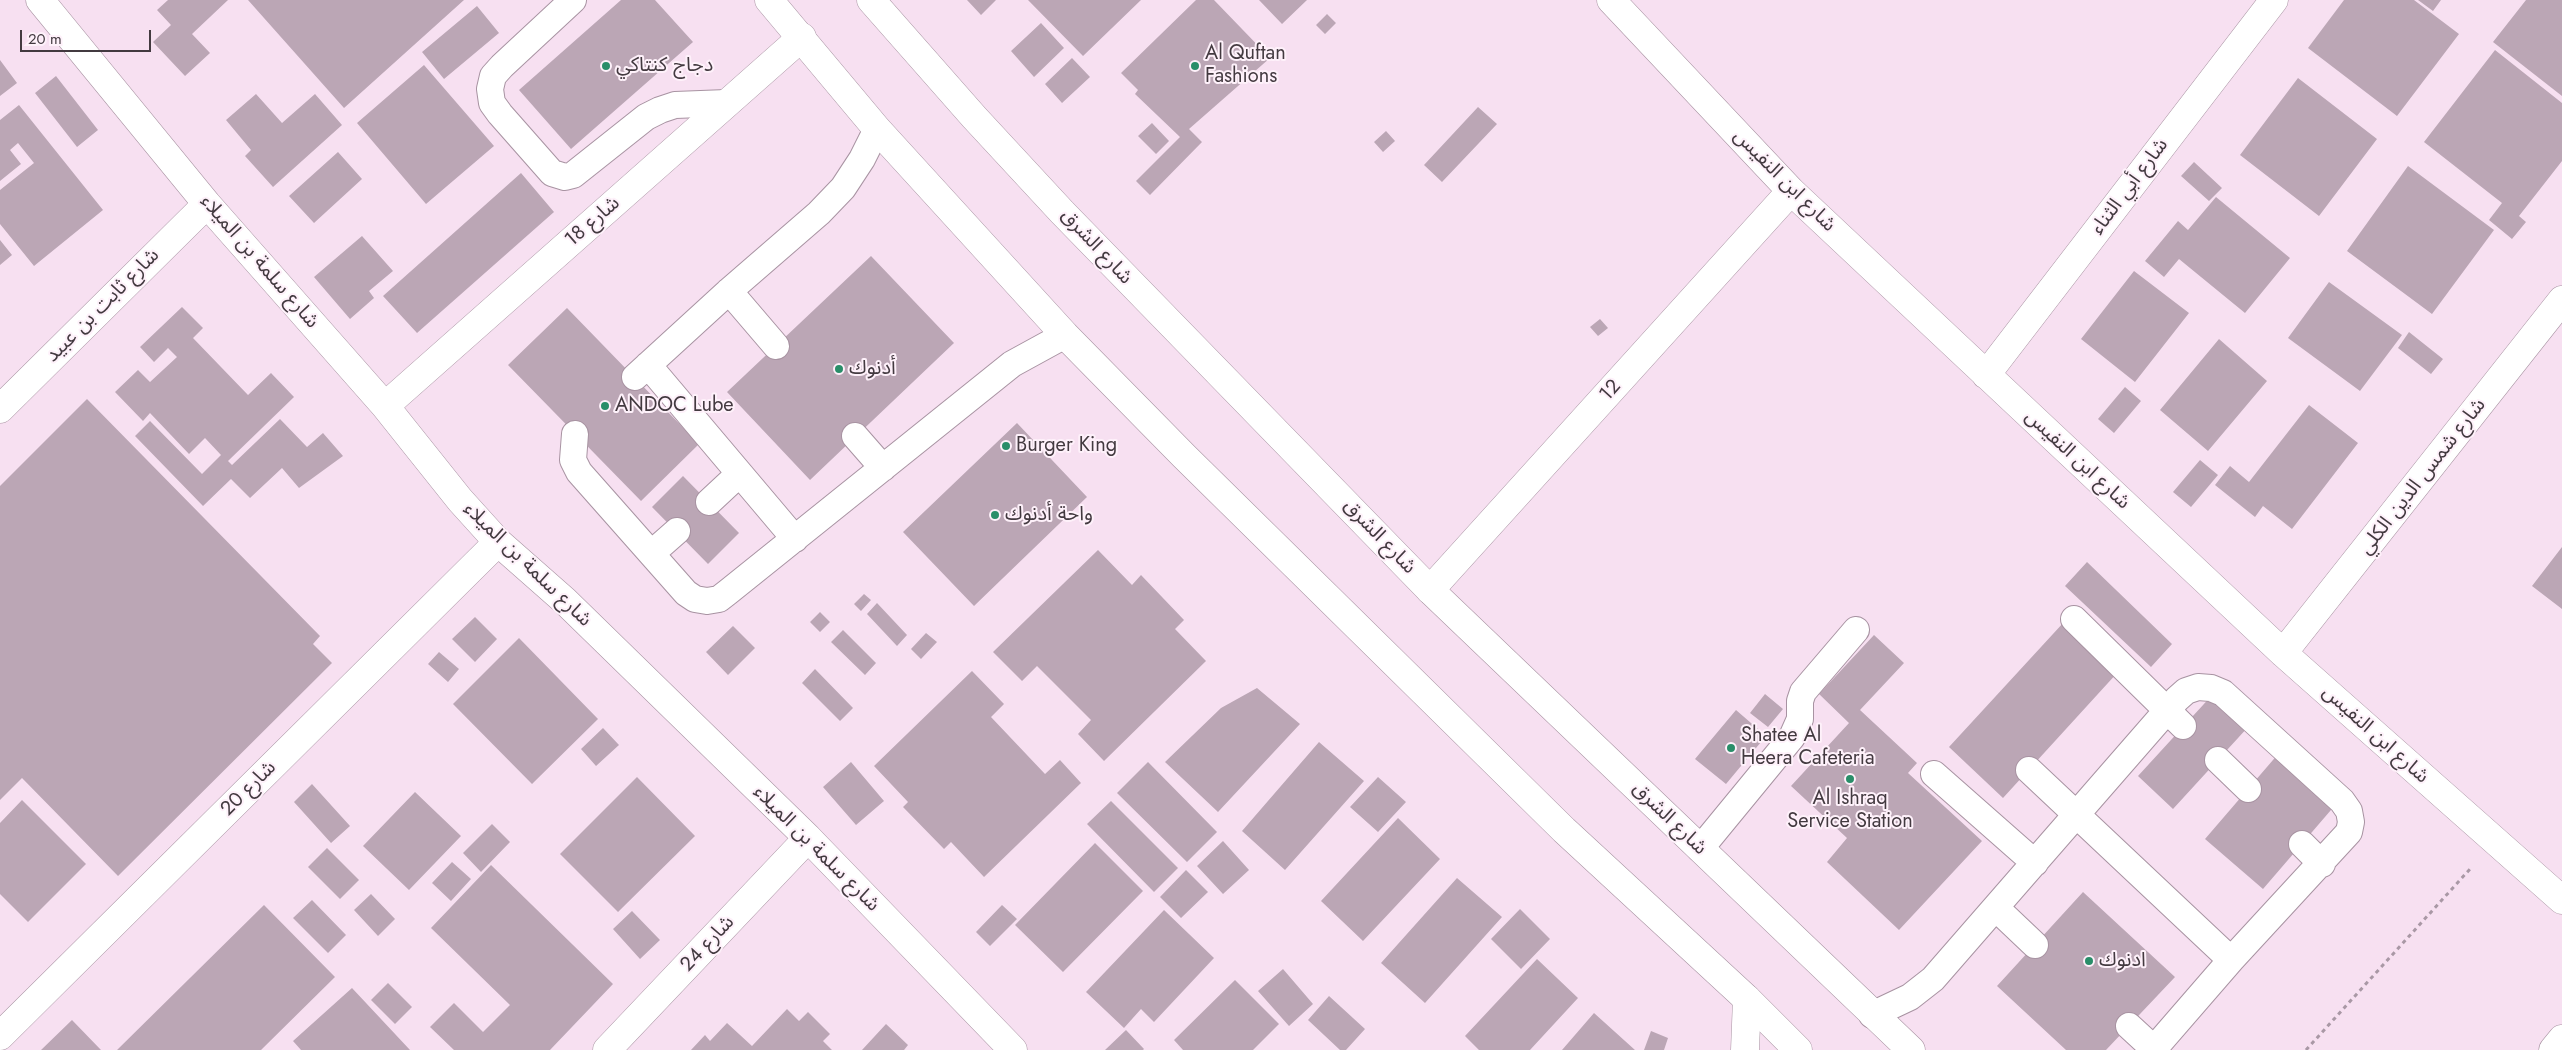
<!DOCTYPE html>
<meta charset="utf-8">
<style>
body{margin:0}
#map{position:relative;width:2562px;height:1050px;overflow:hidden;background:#f7e0f1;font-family:Jost,sans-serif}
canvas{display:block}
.scale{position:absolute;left:20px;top:30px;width:131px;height:22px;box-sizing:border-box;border:2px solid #433a40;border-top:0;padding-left:6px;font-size:15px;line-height:18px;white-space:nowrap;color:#433a40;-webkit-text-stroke:4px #fef1fa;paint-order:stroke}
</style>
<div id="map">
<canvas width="2562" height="1050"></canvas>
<div class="scale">20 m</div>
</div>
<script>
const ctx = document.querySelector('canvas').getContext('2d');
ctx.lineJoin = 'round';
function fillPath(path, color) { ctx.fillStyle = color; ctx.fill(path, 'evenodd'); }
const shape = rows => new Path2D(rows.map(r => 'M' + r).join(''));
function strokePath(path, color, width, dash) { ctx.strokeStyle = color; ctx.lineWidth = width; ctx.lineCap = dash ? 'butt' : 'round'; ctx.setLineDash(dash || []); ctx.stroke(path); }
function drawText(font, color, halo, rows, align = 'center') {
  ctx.font = font + ' Jost,"Noto Sans Arabic",sans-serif'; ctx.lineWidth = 4; ctx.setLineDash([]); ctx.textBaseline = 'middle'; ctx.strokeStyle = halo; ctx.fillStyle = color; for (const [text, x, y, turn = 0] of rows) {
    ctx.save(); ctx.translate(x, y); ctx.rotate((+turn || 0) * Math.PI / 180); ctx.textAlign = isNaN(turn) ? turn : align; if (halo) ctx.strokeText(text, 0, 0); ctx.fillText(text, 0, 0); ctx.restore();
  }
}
fillPath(shape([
 [168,0,228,0,192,34,210,53,185,76,153,42,171,25,157,10],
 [248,0,464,0,344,108],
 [621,0,655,0,693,42,571,149,519,90],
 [967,0,996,0,981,15],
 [1028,0,1141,0,1083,56],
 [1196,0,1214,0,1270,58,1189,129,1202,142,1150,195,1136,181,1180,137,1135,94,1138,90,1121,73],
 [1259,0,1307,0,1282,24],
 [2344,0,2414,0,2459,34,2397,116,2308,48],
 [2418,0,2441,0,2433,11],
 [2526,0,2562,0,2562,96,2493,42],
 [477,6,499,33,444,79,422,52],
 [1327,14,1336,23,1325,34,1316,25],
 [1041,23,1064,48,1034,77,1011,51],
 [2495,50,2562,103,2562,161,2519,216,2526,222,2512,239,2489,220,2502,203,2424,142],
 [1072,58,1090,77,1062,103,1045,84],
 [0,60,17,83,0,96],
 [424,65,494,146,426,204,357,123],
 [56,76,98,130,77,147,35,93],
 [2298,78,2377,139,2319,216,2240,155],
 [256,94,282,123,315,94,342,125,273,187,245,156,251,150,226,120],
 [19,105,103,210,34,266,0,224,0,190,34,163,18,143,10,150,21,164,0,181,0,120],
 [1478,107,1497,124,1442,182,1424,165],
 [1152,123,1169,141,1156,154,1138,136],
 [1386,131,1395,141,1383,152,1374,142],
 [338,152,362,179,314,223,289,196],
 [2194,162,2222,188,2209,201,2181,176],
 [2408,166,2494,230,2432,314,2347,251],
 [521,173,554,212,417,333,383,296],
 [2216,197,2290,258,2245,313,2179,259,2164,277,2145,261,2178,221,2188,230],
 [362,236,393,271,369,291,374,298,350,319,314,277],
 [0,240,12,255,0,265],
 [871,256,954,343,810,480,727,392],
 [2134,271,2189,313,2135,382,2081,339],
 [2329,282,2402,335,2360,391,2288,338],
 [182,307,203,328,193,338,248,395,271,373,294,397,228,461,232,465,280,419,307,447,323,433,343,456,299,488,282,468,250,498,231,479,203,506,135,436,150,421,202,474,221,455,205,438,189,454,150,413,143,421,115,392,138,370,150,382,177,357,168,348,154,362,140,347],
 [567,308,699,444,641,501,508,365],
 [1600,319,1608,328,1598,336,1590,327],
 [2409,332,2443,359,2431,374,2398,348],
 [2219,339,2267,381,2208,451,2160,410],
 [2125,387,2141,401,2114,433,2098,419],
 [87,399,320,636,313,644,332,663,118,876,22,778,0,800,0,486],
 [2309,405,2358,443,2292,529,2263,506,2255,517,2215,485,2230,466,2249,482],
 [1017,423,1087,497,974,606,903,532],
 [2200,460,2218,475,2191,507,2173,492],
 [683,476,739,533,708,564,652,507],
 [2562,547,2562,609,2532,586],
 [1098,550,1132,585,1141,575,1184,620,1175,629,1206,661,1104,761,1078,734,1091,720,1037,666,1022,681,993,652],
 [2087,562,2172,644,2151,667,2065,586],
 [864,594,871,600,861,611,854,604],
 [877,603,907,635,897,646,867,614],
 [820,612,830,622,820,632,810,622],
 [475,617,497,639,475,662,452,639],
 [2064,622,2118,672,2003,798,1949,747],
 [733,626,755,648,728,675,706,652],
 [843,630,876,663,865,675,831,642],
 [926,633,937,642,921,659,911,649],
 [1874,635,1904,663,1860,710,1917,763,1908,773,1982,841,1899,930,1827,862,1847,838,1791,786,1849,723,1819,694],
 [519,638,598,719,532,784,453,704],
 [439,652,459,669,448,682,428,664],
 [815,669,853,708,840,721,802,683],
 [972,671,1004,704,991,717,1045,774,1060,760,1081,783,984,877,951,842,944,849,903,807,908,802,874,766],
 [1257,688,1300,724,1218,812,1165,762,1221,708],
 [2214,693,2249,726,2173,809,2138,776],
 [1765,694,1783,709,1768,727,1750,713],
 [1736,710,1766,736,1726,784,1695,759],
 [603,728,619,745,596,766,581,749],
 [1319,742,1364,781,1285,870,1242,831],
 [2279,753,2337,803,2263,889,2205,839],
 [851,762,884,801,856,825,823,787],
 [1148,762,1217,832,1187,862,1117,793],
 [637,777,695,836,618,912,560,854],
 [1378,777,1406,802,1378,832,1350,807],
 [312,784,350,826,331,843,294,802],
 [415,792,461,836,409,890,363,846],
 [22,800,86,864,28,922,0,894,0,823],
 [1111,801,1178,868,1154,892,1087,824],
 [1398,818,1440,859,1363,941,1321,901],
 [492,824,510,842,481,872,463,853],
 [1223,841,1249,870,1223,894,1197,866],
 [1095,843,1143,891,1063,972,1015,925],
 [327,848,359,880,340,899,308,867],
 [452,862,471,879,451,901,432,883],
 [491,865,613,984,550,1050,454,1050,430,1027,454,1003,483,1032,510,1005,431,928],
 [1186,870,1208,892,1181,918,1160,897],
 [1457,878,1502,917,1425,1003,1381,963],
 [2083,892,2175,977,2106,1050,2066,1050,1997,986],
 [371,894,395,919,378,936,354,910],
 [312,900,346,935,328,953,293,918],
 [264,905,335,977,261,1050,117,1050],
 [1002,905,1017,919,990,946,976,932],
 [1520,909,1550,939,1521,969,1491,939],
 [1164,910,1214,958,1154,1022,1141,1009,1124,1028,1086,992],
 [632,911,660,940,640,959,613,929],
 [1537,959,1578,998,1530,1050,1479,1050,1465,1036],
 [1283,969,1313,1004,1289,1026,1258,991],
 [1235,980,1279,1024,1253,1050,1183,1050,1174,1040],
 [388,983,412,1007,395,1024,371,1000],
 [352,988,410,1050,301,1050,293,1041],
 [1329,996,1365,1029,1346,1050,1340,1050,1308,1020],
 [787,1009,799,1021,808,1012,830,1034,823,1041,832,1050,691,1050,705,1035,710,1041,727,1023,752,1046],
 [1594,1013,1635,1050,1562,1050],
 [72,1020,101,1050,41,1050],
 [886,1024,908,1045,904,1050,862,1050],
 [1126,1030,1144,1049,1143,1050,1105,1050],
 [1651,1031,1668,1038,1664,1050,1644,1050]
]), '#bba6b5');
const service = shape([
 [573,0,502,66,493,76,490,89,492,103,500,114,552,173,565,177,573,175,646,117,660,110,675,105,727,103],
 [729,291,776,346],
 [648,365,795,539],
 [635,377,729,291,819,213,843,188,862,159,877,129],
 [575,434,573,460,579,472,686,593,695,599,707,601,719,599,728,592,1012,364,1065,335],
 [855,436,883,468],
 [709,502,738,475],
 [652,553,677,531],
 [2074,619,2183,726],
 [2218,760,2248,789],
 [2029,770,2231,960],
 [1934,774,2035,863],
 [2302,844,2322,864],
 [1700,849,1792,737,1800,719,1800,701,1803,692,1856,630],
 [1996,908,2035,945],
 [1872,1015,1910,997,1933,979,2177,699,2186,691,2198,687,2211,688,2223,693,2342,801,2349,811,2351,822,2349,832,2231,960,2153,1050],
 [2129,1026,2154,1049]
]);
const minor = shape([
 [40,0,207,204,385,406,460,500,498,542,565,601,808,838,1013,1050],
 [1611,0,1791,191,2283,653,2562,900],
 [1986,375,2274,0],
 [385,406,802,37],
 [0,409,207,204],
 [1430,590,1791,191],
 [2283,653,2562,300],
 [0,1036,498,542],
 [607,1050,808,838],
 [1745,1050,1747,999],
 [2553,1050,2562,1039]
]);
const primary = shape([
 [769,0,877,129,1065,335,1184,456,1564,830,1747,999,1798,1050],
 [871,0,974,117,1062,212,1430,590,1911,1050]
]);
strokePath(service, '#a893a2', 28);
strokePath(minor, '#a893a2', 29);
strokePath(primary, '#a893a2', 29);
strokePath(shape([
 [2306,1050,2470,869]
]), '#a998a5', 3, [4, 4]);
strokePath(service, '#fff', 26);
strokePath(minor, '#fff', 28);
strokePath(primary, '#fff', 28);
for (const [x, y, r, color] of [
 [606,66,5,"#298e69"],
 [1195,66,5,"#298e69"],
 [839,369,5,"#298e69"],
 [605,406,5,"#298e69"],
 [1006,446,5,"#298e69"],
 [995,515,5,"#298e69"],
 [1731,748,5,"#298e69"],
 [1850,779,5,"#298e69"],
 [2089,961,5,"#298e69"]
]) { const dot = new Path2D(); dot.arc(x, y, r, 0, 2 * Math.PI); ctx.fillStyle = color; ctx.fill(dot); strokePath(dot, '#fef1fa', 2); }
drawText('20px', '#433a40', '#fef1fa', [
 ["Al Quftan",1205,54],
 ["Fashions",1205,77],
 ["دجاج كنتاكي",616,66],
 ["أدنوك",849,369],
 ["ANDOC Lube",615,406],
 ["Burger King",1016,446],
 ["واحة أدنوك",1005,515],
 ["Shatee Al",1741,736],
 ["Heera Cafeteria",1741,759],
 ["Al Ishraq",1850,799,"center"],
 ["Service Station",1850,822,"center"],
 ["ادنوك",2099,961]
], 'left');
drawText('20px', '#433a40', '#fef1fa', [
 ["شارع ابن النفيس",1784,181,45],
 ["شارع أبي الثناء",2130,187,-53],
 ["شارع 18",593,222,-41],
 ["شارع الشرق",1096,247,47],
 ["شارع سلمة بن الميلاء",259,262,49],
 ["شارع ثابت بن عبيد",103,306,-45],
 ["12",1611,391,-48],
 ["شارع ابن النفيس",2077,460,43],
 ["شارع شمس الدين الكلي",2423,477,-52],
 ["شارع الشرق",1379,537,46],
 ["شارع سلمة بن الميلاء",527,565,44],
 ["شارع ابن النفيس",2375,735,42],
 ["شارع 20",249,789,-45],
 ["شارع الشرق",1669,819,44],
 ["شارع سلمة بن الميلاء",816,849,45],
 ["شارع 24",708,944,-47]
]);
</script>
